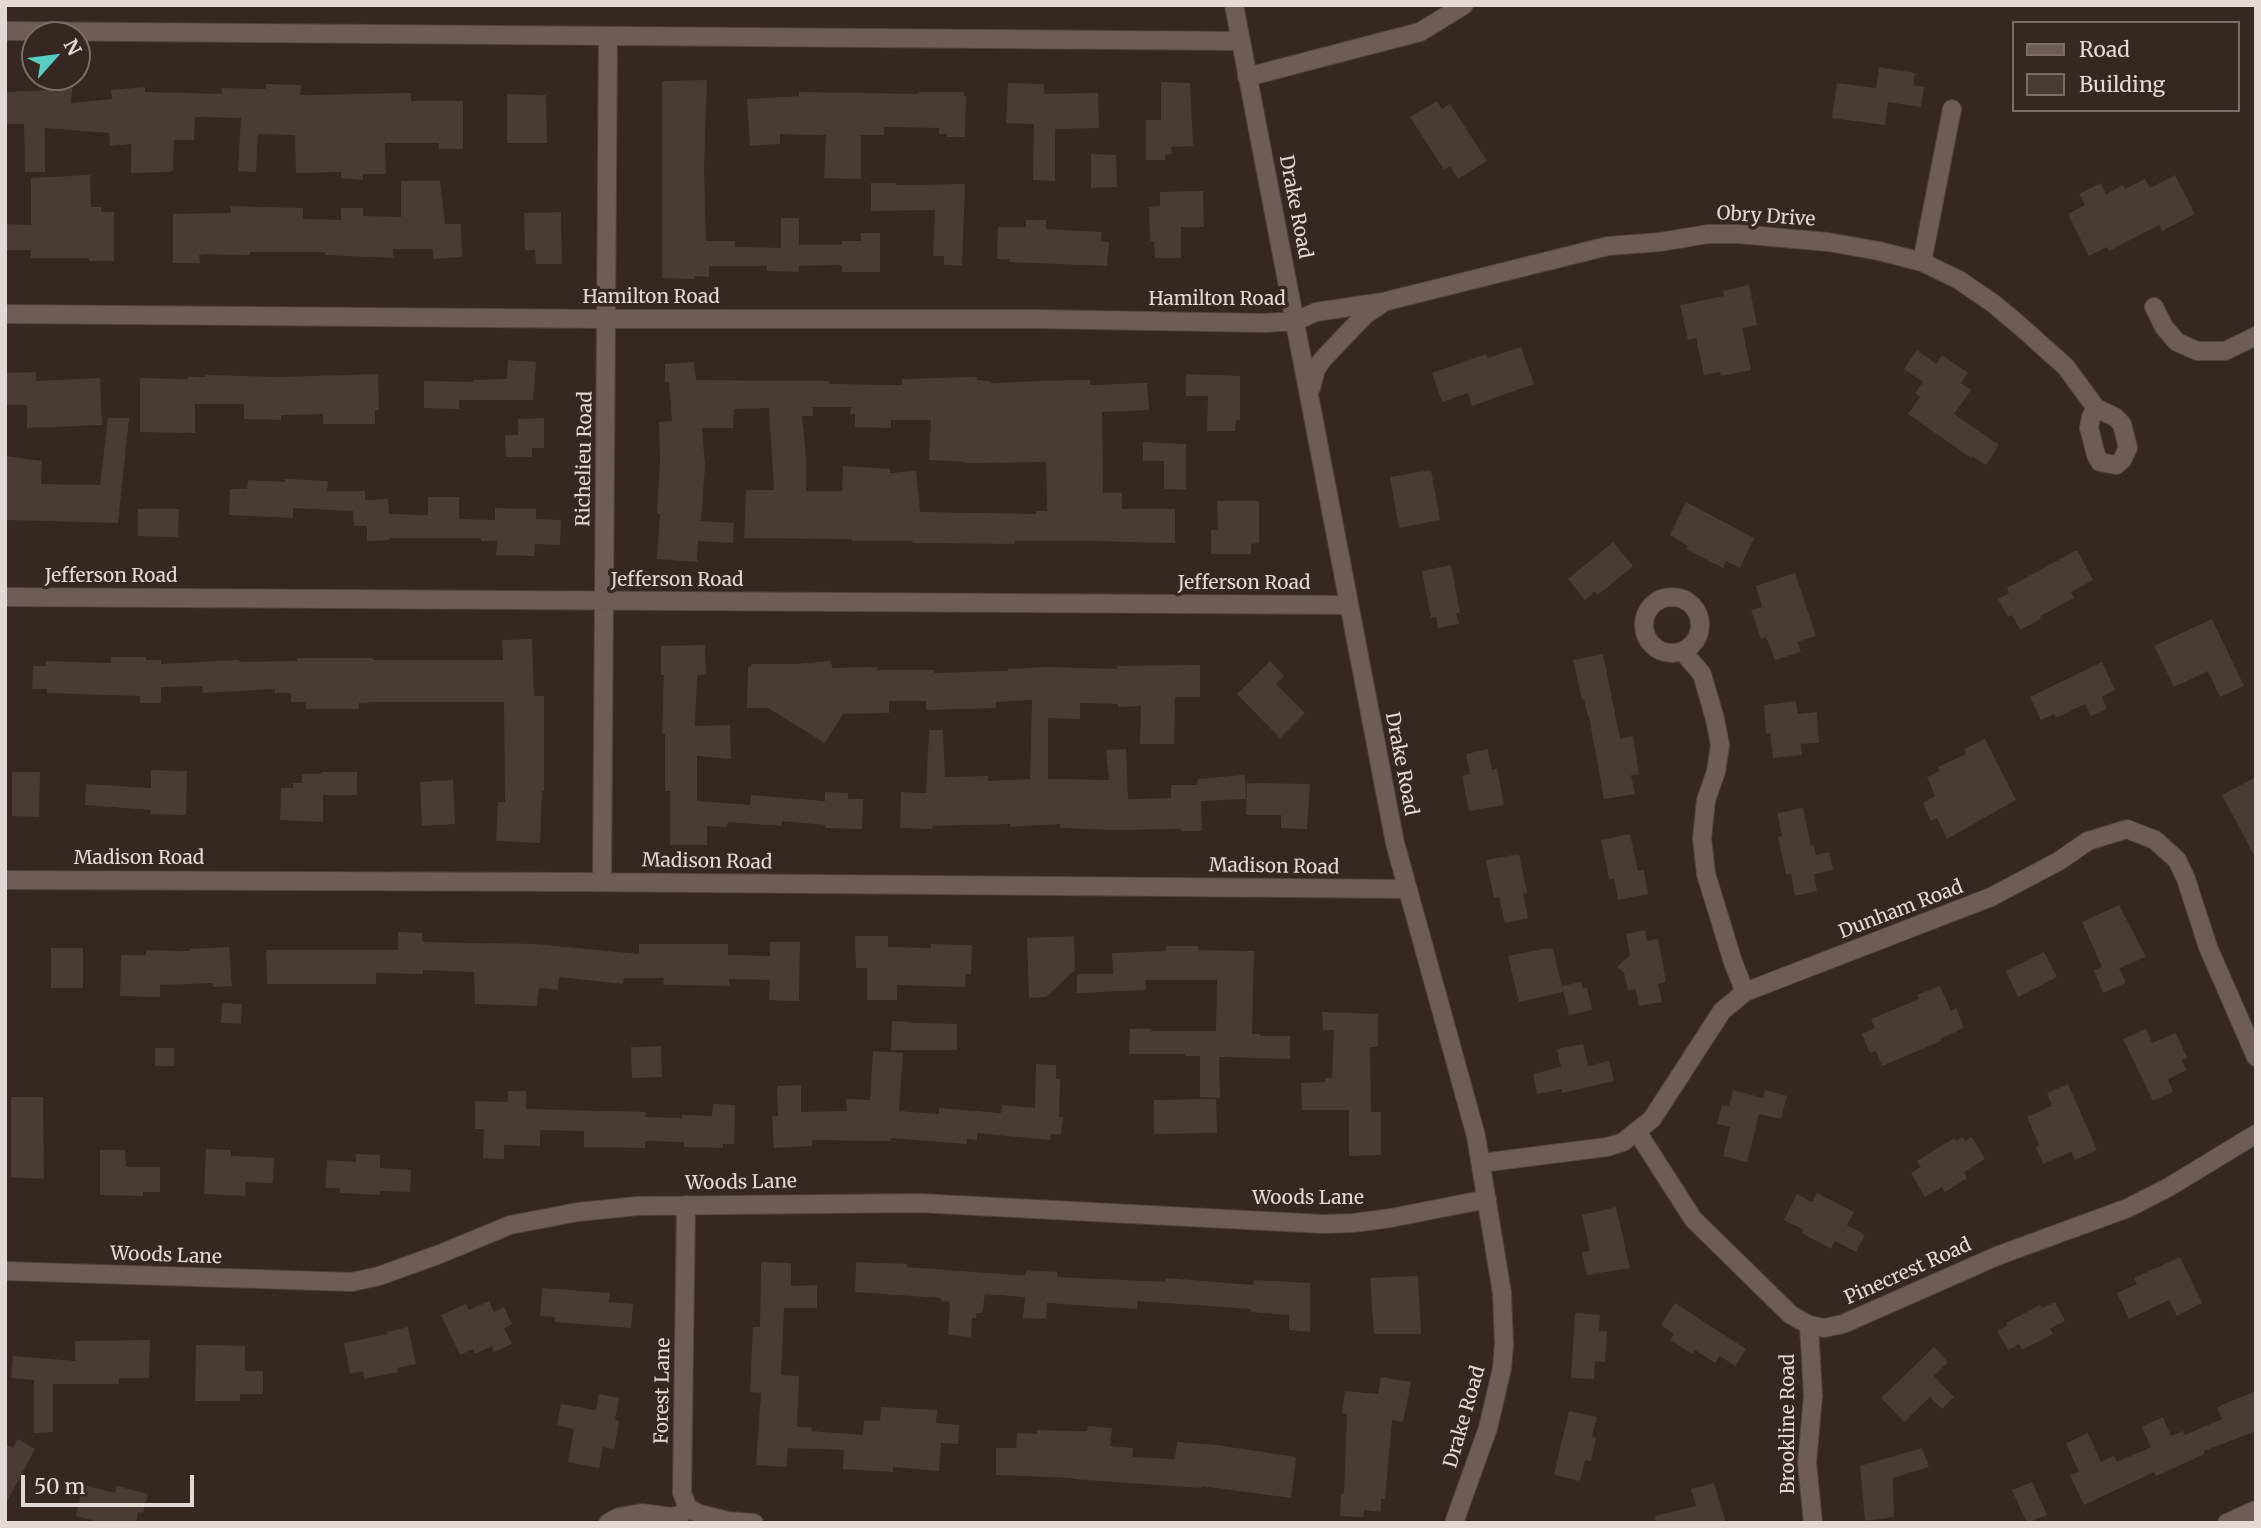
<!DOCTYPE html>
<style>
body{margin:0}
#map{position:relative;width:2261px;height:1528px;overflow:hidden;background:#362722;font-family:Merriweather,serif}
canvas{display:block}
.frame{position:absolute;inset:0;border:7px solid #e2d8d5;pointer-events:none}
.legend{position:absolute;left:2012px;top:21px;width:228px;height:91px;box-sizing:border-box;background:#362722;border:2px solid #7b6e6a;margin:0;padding:9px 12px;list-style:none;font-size:21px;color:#e2d8d5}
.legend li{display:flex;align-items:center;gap:14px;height:35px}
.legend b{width:35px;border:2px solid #7b6e6a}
.north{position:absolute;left:21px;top:21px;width:70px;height:70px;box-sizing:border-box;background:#362722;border:2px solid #7b6e6a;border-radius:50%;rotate:62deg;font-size:19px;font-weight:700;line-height:28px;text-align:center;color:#e2d8d5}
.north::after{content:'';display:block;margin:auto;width:24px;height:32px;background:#56cec4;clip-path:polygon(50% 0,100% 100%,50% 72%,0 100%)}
.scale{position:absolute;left:21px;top:1475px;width:173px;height:32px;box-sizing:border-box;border:4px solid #e2d8d5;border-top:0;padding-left:9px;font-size:21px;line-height:24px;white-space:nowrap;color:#e2d8d5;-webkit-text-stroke:5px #362722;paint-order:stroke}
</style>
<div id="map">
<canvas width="2261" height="1528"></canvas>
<div class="frame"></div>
<ul class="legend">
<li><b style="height:9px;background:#6e5d57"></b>Road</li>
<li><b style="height:19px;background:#4a3b35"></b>Building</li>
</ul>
<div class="north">N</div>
<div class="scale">50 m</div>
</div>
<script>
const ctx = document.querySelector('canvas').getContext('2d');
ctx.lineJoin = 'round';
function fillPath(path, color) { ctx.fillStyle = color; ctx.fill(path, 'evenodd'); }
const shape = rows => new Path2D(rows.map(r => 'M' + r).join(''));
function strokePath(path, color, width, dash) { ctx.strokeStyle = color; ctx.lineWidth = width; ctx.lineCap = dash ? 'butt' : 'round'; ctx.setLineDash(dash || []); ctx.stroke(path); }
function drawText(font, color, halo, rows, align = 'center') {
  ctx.font = font + ' Merriweather,serif'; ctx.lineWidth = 7; ctx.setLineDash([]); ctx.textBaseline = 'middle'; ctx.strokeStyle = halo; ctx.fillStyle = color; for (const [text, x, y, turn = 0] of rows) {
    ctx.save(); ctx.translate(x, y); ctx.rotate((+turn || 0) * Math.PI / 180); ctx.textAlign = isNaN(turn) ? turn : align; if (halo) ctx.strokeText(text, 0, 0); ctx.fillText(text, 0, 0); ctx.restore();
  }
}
fillPath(shape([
 [1879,67,1915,73,1913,85,1924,87,1921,107,1888,102,1885,125,1832,118,1837,83,1876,88],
 [51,78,73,79,71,103,112,99,111,90,145,87,145,92,222,94,222,88,266,89,266,84,301,85,300,95,411,93,411,101,463,101,463,149,439,149,439,143,385,143,386,174,363,174,363,180,341,178,341,172,296,173,295,135,258,134,256,172,238,171,241,118,195,117,194,140,174,140,173,170,169,172,131,173,131,144,110,146,109,133,45,128,45,172,25,172,24,124,5,124,5,92,50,90],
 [707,80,704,170,706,241,735,241,735,247,781,248,781,218,799,218,799,245,842,245,842,241,861,241,861,233,880,233,880,272,842,272,842,265,799,266,799,272,767,271,767,266,709,266,709,277,695,276,694,279,662,278,662,81],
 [1161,82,1190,83,1193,146,1171,147,1172,154,1165,155,1165,160,1146,160,1146,120,1161,120],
 [1008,83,1044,84,1044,94,1098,93,1099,128,1055,129,1055,181,1033,180,1034,124,1006,123],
 [799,92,919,94,919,92,964,92,964,96,966,97,965,137,947,137,947,134,939,134,939,128,884,127,884,135,861,135,861,179,824,178,826,135,780,134,780,144,750,146,747,99,799,96],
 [507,94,546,95,547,143,507,143],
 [1437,101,1442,109,1450,104,1487,161,1458,179,1450,166,1444,170,1410,117],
 [1091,154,1116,155,1117,187,1091,188],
 [90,175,91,207,101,207,101,212,114,212,114,261,89,261,89,258,31,258,31,250,5,250,5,224,31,225,31,178],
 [2175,175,2195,214,2162,231,2159,225,2109,251,2107,247,2089,256,2068,214,2085,205,2079,194,2101,183,2106,194,2123,185,2125,189,2145,179,2150,188],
 [401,181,440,181,445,224,461,224,462,257,433,259,433,249,393,249,393,258,325,255,325,252,250,252,250,255,204,254,199,255,200,263,173,263,173,214,231,213,231,206,303,208,303,219,341,220,341,208,363,208,363,216,401,217],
 [871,183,896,183,896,185,965,184,962,266,944,265,944,256,933,256,935,210,871,211],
 [1203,191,1204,227,1181,227,1181,258,1155,258,1154,241,1150,241,1149,207,1160,206,1160,192],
 [561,212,562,264,536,264,535,250,525,250,524,213],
 [1026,220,1046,220,1046,229,1102,232,1101,241,1109,242,1107,266,1009,262,1010,259,997,259,998,227,1026,227],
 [1749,285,1757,325,1742,328,1751,370,1721,376,1720,372,1704,375,1696,338,1688,340,1680,305,1724,296,1723,291],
 [1521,347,1534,384,1472,406,1468,393,1442,402,1432,373,1486,354,1488,358],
 [1917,350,1936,364,1942,355,1968,373,1961,383,1971,390,1954,414,1999,445,1986,465,1972,456,1971,458,1908,414,1920,397,1915,393,1923,382,1904,369],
 [508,360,536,362,533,400,459,400,459,409,424,408,424,381,473,382,473,380,507,379],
 [694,362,696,380,829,381,829,384,902,385,902,379,977,377,977,380,991,381,990,383,1070,380,1090,380,1090,385,1147,383,1149,410,1102,412,1103,493,1122,493,1122,509,1175,509,1175,543,1090,541,1015,541,1015,544,913,543,913,541,852,541,852,539,744,538,746,490,774,490,769,408,734,409,733,428,702,428,705,466,701,521,734,523,733,543,698,541,697,562,657,559,660,514,657,514,660,460,659,422,672,421,669,382,665,382,665,364],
 [813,407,851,407,850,414,855,414,855,427,891,428,891,420,931,420,929,460,966,462,966,463,1046,462,1047,511,1036,511,1036,514,920,512,916,471,890,473,890,469,843,466,842,491,806,491,806,457,802,416,813,416],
 [36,372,36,381,100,378,102,425,27,428,27,405,5,405,5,373],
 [378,374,379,410,375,410,375,424,323,424,323,414,281,415,281,420,244,419,244,404,195,404,195,433,140,432,140,378,188,379,188,377,206,377,206,375,279,377],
 [1186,374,1240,376,1240,420,1236,420,1235,431,1207,431,1208,396,1186,396],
 [108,418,129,418,118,523,5,520,5,456,42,461,41,484,100,485],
 [544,418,544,448,532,448,532,457,506,457,505,435,518,435,518,419],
 [1143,442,1186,444,1186,490,1164,489,1164,461,1143,461],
 [1431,470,1440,520,1399,528,1390,477],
 [285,479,328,481,327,491,365,491,365,500,388,499,389,514,428,515,428,497,459,497,459,519,495,520,495,508,536,509,536,519,561,520,560,545,535,544,534,556,496,555,497,541,481,541,481,538,389,538,389,540,367,541,367,526,354,526,353,511,293,508,293,518,229,515,230,489,247,489,248,480,285,482],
 [1217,501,1259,501,1259,543,1251,544,1251,554,1211,554,1211,530,1218,530],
 [1686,502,1754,538,1740,568,1726,561,1723,568,1686,549,1688,546,1670,535],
 [138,509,179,509,178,537,138,536],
 [1613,542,1633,566,1598,595,1594,592,1585,600,1568,579],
 [2077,550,2093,580,2071,592,2074,598,2040,616,2041,619,2020,630,2012,615,2008,617,1998,599,2009,593,2007,588],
 [1451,565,1460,613,1456,613,1459,624,1438,628,1436,617,1431,618,1422,571],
 [1795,573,1816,636,1797,642,1801,652,1775,660,1766,637,1761,639,1751,610,1762,607,1756,586],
 [2212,619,2244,686,2220,697,2208,671,2174,687,2154,646],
 [532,639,534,696,544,696,544,791,542,791,540,843,496,841,498,802,505,802,504,702,373,702,359,703,359,709,306,709,306,702,291,702,291,693,275,693,275,689,203,693,202,686,161,687,161,703,140,703,140,696,47,693,47,689,32,689,33,666,46,666,46,661,111,663,111,657,146,657,146,660,161,660,161,664,239,660,239,662,297,661,297,658,373,658,373,660,503,660,502,640],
 [705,645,706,674,697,675,695,726,730,725,731,759,697,756,697,801,750,805,751,795,825,801,825,792,848,793,848,799,863,799,862,829,825,828,825,825,782,821,782,826,728,822,727,827,707,826,707,845,670,845,670,791,665,791,665,734,662,734,664,675,661,675,661,646],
 [1603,654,1620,739,1633,736,1639,774,1631,775,1635,794,1604,799,1589,716,1588,717,1584,699,1582,700,1573,660],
 [831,661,832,668,877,667,877,670,934,670,934,673,1008,671,1008,669,1048,667,1117,669,1117,666,1200,665,1200,697,1175,697,1174,744,1140,744,1141,706,1118,707,1118,704,1080,703,1080,719,1048,718,1048,779,1109,780,1106,750,1126,749,1128,799,1171,798,1171,785,1197,785,1198,779,1245,775,1246,799,1201,801,1202,831,1181,831,1181,829,1115,830,1060,828,1060,824,1010,827,1010,824,933,826,932,829,900,828,901,792,926,793,929,730,943,730,945,777,988,776,988,781,1030,779,1032,700,996,702,996,708,926,710,926,701,889,701,889,713,843,714,825,743,768,708,747,708,748,667,751,667,751,664,795,664],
 [1270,661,1284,676,1276,684,1305,713,1280,738,1237,694],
 [2102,662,2115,690,2102,697,2107,709,2091,716,2085,704,2056,718,2054,714,2041,720,2030,697],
 [1796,701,1798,714,1817,712,1819,743,1801,744,1802,755,1773,758,1770,733,1766,734,1764,705],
 [1985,739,2016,800,1947,839,1937,818,1931,821,1923,803,1935,796,1927,777,1940,771,1938,767,1966,754,1964,749],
 [1488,749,1492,770,1497,768,1504,805,1469,811,1462,776,1470,774,1466,754],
 [151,770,187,771,186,815,150,814,151,810,85,805,86,784,151,788],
 [12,772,40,772,39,817,12,816],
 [321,772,357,772,357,795,323,795,323,822,280,820,281,788,293,788,293,783,302,783,302,774,321,774],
 [2256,777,2256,859,2222,795],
 [453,780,455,824,422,826,420,782],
 [1247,783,1310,784,1307,829,1281,828,1281,815,1246,815],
 [1803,808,1811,845,1814,845,1816,855,1829,852,1833,870,1814,874,1817,891,1795,896,1791,874,1786,875,1778,837,1782,836,1777,813],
 [1630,834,1638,871,1644,870,1648,894,1618,900,1614,878,1609,879,1601,840],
 [1519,854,1527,893,1523,893,1528,918,1505,923,1499,897,1494,898,1486,860],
 [2119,905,2146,957,2119,968,2126,983,2103,993,2094,970,2102,967,2082,922],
 [1645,930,1647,941,1658,939,1666,982,1658,984,1662,1002,1639,1006,1636,989,1628,990,1624,973,1617,967,1630,955,1626,934],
 [398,932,422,933,422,940,424,942,535,944,639,954,639,944,728,944,728,955,770,956,770,942,800,942,799,1001,769,1000,770,980,729,979,729,986,663,985,664,978,624,978,623,984,559,977,558,990,539,988,537,1006,475,1004,474,972,423,970,423,974,376,973,376,984,267,984,266,950,398,950],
 [855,936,888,936,888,947,931,948,931,944,972,945,971,974,966,974,965,987,897,985,897,1000,867,1000,867,968,856,968],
 [1074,936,1075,970,1046,997,1029,998,1027,938],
 [1166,946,1198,946,1198,950,1254,951,1252,1034,1260,1034,1260,1036,1290,1036,1290,1059,1219,1057,1220,1098,1200,1097,1200,1056,1185,1056,1185,1054,1129,1054,1130,1029,1151,1029,1151,1031,1216,1031,1217,980,1145,980,1146,990,1077,993,1077,974,1113,974,1112,953,1166,951],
 [229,947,232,986,213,987,213,983,160,985,160,997,120,996,121,955,146,955,146,950,190,951,190,949],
 [51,948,83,948,83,988,51,988],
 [1548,948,1553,949,1563,992,1519,1002,1508,956],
 [2044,952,2057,977,2018,997,2006,971],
 [1581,982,1583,988,1587,988,1592,1010,1569,1015,1562,986],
 [1940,986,1951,1011,1956,1008,1964,1028,1940,1039,1941,1041,1882,1066,1876,1051,1870,1053,1862,1034,1875,1028,1871,1019,1919,999,1917,995],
 [222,1003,242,1004,241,1024,221,1023],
 [1322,1012,1378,1014,1378,1047,1370,1047,1371,1112,1381,1112,1381,1155,1349,1156,1349,1110,1302,1110,1301,1083,1326,1082,1325,1078,1332,1078,1334,1030,1323,1030],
 [892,1021,911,1022,911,1023,957,1024,957,1050,891,1050],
 [2146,1029,2152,1043,2176,1033,2187,1058,2182,1060,2187,1070,2168,1079,2173,1092,2153,1101,2123,1039],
 [1583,1044,1588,1066,1609,1061,1614,1081,1562,1093,1562,1089,1537,1094,1533,1074,1561,1067,1557,1049],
 [661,1046,662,1077,632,1078,631,1047],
 [155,1048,174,1048,174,1066,155,1066],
 [873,1051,903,1053,899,1111,939,1114,939,1108,1001,1113,1002,1105,1035,1108,1036,1064,1056,1065,1056,1079,1060,1079,1059,1117,1063,1117,1061,1135,1051,1134,1050,1140,977,1133,977,1140,967,1139,967,1144,891,1138,891,1141,812,1140,812,1146,774,1148,772,1116,778,1116,777,1086,801,1085,801,1112,847,1111,846,1099,870,1100],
 [2068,1084,2097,1150,2075,1160,2071,1152,2043,1164,2036,1147,2039,1145,2027,1117,2052,1106,2047,1093],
 [1733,1090,1763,1098,1765,1090,1787,1096,1781,1119,1759,1114,1747,1162,1723,1156,1730,1127,1717,1124,1722,1105,1729,1106],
 [508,1091,526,1091,526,1109,646,1112,645,1117,682,1118,682,1115,712,1116,713,1104,735,1105,734,1144,723,1144,723,1148,684,1147,684,1142,645,1141,645,1148,584,1147,584,1131,540,1130,540,1146,504,1145,504,1159,483,1158,484,1129,475,1129,475,1101,508,1102],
 [11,1097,43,1097,44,1179,11,1177],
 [1216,1099,1217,1133,1154,1134,1154,1100],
 [1963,1137,1965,1141,1972,1137,1985,1159,1964,1172,1967,1178,1945,1192,1942,1187,1925,1197,1911,1173,1921,1167,1917,1161,1954,1138,1956,1141],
 [206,1149,231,1150,231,1156,274,1158,273,1183,246,1182,245,1196,204,1194],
 [100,1150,125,1150,126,1167,160,1167,160,1192,143,1192,143,1196,100,1195],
 [356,1154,380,1155,380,1168,411,1170,410,1192,380,1191,380,1195,340,1193,340,1188,325,1188,327,1160,356,1162],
 [1817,1193,1854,1212,1847,1225,1865,1235,1856,1252,1835,1241,1831,1249,1802,1233,1804,1230,1784,1220,1797,1194,1812,1202],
 [1616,1207,1630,1268,1587,1275,1582,1252,1590,1251,1582,1215],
 [2180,1257,2202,1303,2177,1316,2169,1300,2129,1319,2117,1293,2137,1284,2134,1278],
 [761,1262,791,1263,791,1286,817,1285,817,1308,784,1308,781,1375,799,1376,797,1427,812,1427,811,1431,863,1435,864,1421,880,1421,881,1407,937,1410,936,1423,959,1425,958,1444,941,1443,939,1471,893,1467,893,1472,843,1469,844,1450,788,1448,786,1467,756,1465,761,1393,750,1392,753,1327,760,1327],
 [856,1262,907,1264,907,1267,1015,1275,1025,1275,1026,1270,1057,1272,1057,1277,1166,1282,1166,1278,1253,1285,1254,1280,1310,1283,1310,1332,1289,1330,1289,1315,1250,1312,1251,1309,1137,1301,1137,1309,1047,1303,1046,1319,1023,1318,1025,1297,985,1294,982,1313,976,1313,976,1318,972,1318,971,1337,948,1335,950,1302,941,1301,941,1298,855,1292],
 [1418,1276,1421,1334,1374,1334,1370,1278],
 [542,1288,610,1293,609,1302,633,1304,631,1328,555,1322,555,1317,540,1316],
 [489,1301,494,1312,504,1307,512,1324,504,1328,512,1344,494,1352,492,1346,475,1354,473,1349,460,1355,441,1315,466,1304,469,1310],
 [2055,1302,2065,1321,2050,1329,2053,1334,2022,1350,2019,1344,2008,1350,1997,1331,2007,1326,2006,1323,2040,1305,2042,1308],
 [1675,1303,1746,1349,1735,1366,1720,1356,1715,1363,1695,1350,1692,1354,1670,1340,1674,1334,1661,1325],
 [1575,1313,1600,1315,1599,1331,1607,1331,1605,1362,1595,1361,1594,1379,1571,1378],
 [408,1327,416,1364,397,1368,398,1372,364,1379,363,1371,350,1374,344,1343,388,1334,387,1332],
 [150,1340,149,1378,119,1378,119,1384,53,1384,53,1432,34,1433,34,1380,11,1378,13,1356,75,1361,75,1341],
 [196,1345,245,1346,245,1371,263,1371,263,1394,240,1394,240,1401,195,1401],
 [1934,1347,1948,1362,1934,1376,1954,1397,1942,1409,1930,1397,1904,1422,1881,1398],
 [1381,1377,1411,1382,1403,1422,1392,1420,1385,1499,1381,1499,1381,1512,1364,1510,1363,1517,1340,1516,1341,1494,1344,1494,1347,1414,1342,1414,1345,1391,1378,1394],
 [2256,1391,2256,1431,2204,1451,2205,1454,2156,1476,2154,1472,2084,1505,2070,1475,2079,1472,2066,1443,2088,1433,2101,1462,2114,1456,2117,1462,2151,1447,2142,1427,2163,1417,2171,1436,2183,1431,2185,1435,2222,1419,2217,1407],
 [599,1394,619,1398,615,1420,619,1421,614,1449,603,1447,599,1468,568,1462,574,1429,557,1425,561,1404,596,1410],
 [1569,1411,1597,1417,1592,1437,1596,1438,1591,1461,1585,1460,1580,1481,1554,1475],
 [1088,1426,1112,1428,1110,1446,1133,1448,1132,1457,1175,1459,1177,1442,1216,1445,1296,1457,1291,1498,1201,1486,1201,1488,1072,1479,1073,1478,996,1475,996,1448,1016,1448,1017,1433,1037,1434,1037,1430,1087,1431],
 [18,1439,35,1449,5,1505,5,1444,13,1448],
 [1922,1448,1929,1467,1893,1478,1894,1517,1865,1521,1860,1466],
 [2032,1482,2047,1515,2027,1523,2012,1490],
 [1714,1483,1726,1523,1656,1523,1655,1516,1696,1506,1691,1489],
 [83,1485,115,1493,117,1486,148,1494,143,1513,138,1512,136,1523,103,1523,76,1516]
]), '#4a3b35');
const minor = shape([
 [1234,5,1395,843,1476,1136,1502,1293,1504,1344,1502,1368,1488,1428,1454,1523],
 [5,31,1240,41],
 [1247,77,1420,32,1464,5],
 [1922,262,1952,109],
 [2154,307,2164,327,2177,342,2197,351,2225,351,2256,336],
 [5,314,608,319,1035,319,1266,323,1296,321,1316,312,1383,302,1608,246,1660,242,1708,234,1738,234,1828,242,1879,251,1922,262,1959,280,1994,304,2019,325,2066,367,2096,408,2115,417,2122,424,2128,448,2122,460,2116,465,2100,462,2096,455,2089,428,2091,417,2096,408],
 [1311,388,1316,369,1323,359,1365,315,1381,304],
 '1644 625a28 28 0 1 1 56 0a28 28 0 1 1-56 0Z',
 [5,597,1349,605],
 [1683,652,1702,674,1715,719,1720,745,1716,772,1706,800,1702,838,1706,874,1733,962,1745,992],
 [5,880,578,882,1408,889],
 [602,882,608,36],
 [1638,1133,1693,1219,1791,1315,1809,1325,1824,1328,1843,1324,1997,1256,2128,1208,2169,1187,2256,1134],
 [1481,1163,1607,1147,1623,1142,1652,1119,1722,1011,1745,992,1991,897,2059,861,2088,841,2127,829,2155,840,2177,860,2186,879,2208,947,2256,1057],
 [686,1205,682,1493,688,1508,700,1514,728,1521,754,1523],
 [5,1271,352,1282,379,1276,440,1254,510,1225,578,1212,637,1206,919,1203,1323,1224,1353,1223,1391,1218,1487,1199],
 [1809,1325,1813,1396,1807,1463,1813,1523],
 [608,1523,619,1517,642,1513,672,1517,682,1514,688,1508],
 [2227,1523,2256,1510]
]);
strokePath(minor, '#504440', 20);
strokePath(minor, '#6e5d57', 18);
drawText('19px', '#e2d8d5', '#362722', [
 ["Drake Road",1295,207,79],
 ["Obry Drive",1766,217,4],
 ["Hamilton Road",651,298],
 ["Hamilton Road",1217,300],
 ["Richelieu Road",585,459,-89],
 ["Jefferson Road",111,577],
 ["Jefferson Road",677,581],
 ["Jefferson Road",1244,584],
 ["Drake Road",1401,764,79],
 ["Madison Road",139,859],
 ["Madison Road",707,862,1],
 ["Madison Road",1274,867,1],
 ["Dunham Road",1901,910,-21],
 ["Woods Lane",741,1183,-1],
 ["Woods Lane",1308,1199],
 ["Woods Lane",166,1256,2],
 ["Pinecrest Road",1908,1272,-24],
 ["Forest Lane",663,1391,-89],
 ["Drake Road",1465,1417,-74],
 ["Brookline Road",1789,1424,-90]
]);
</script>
